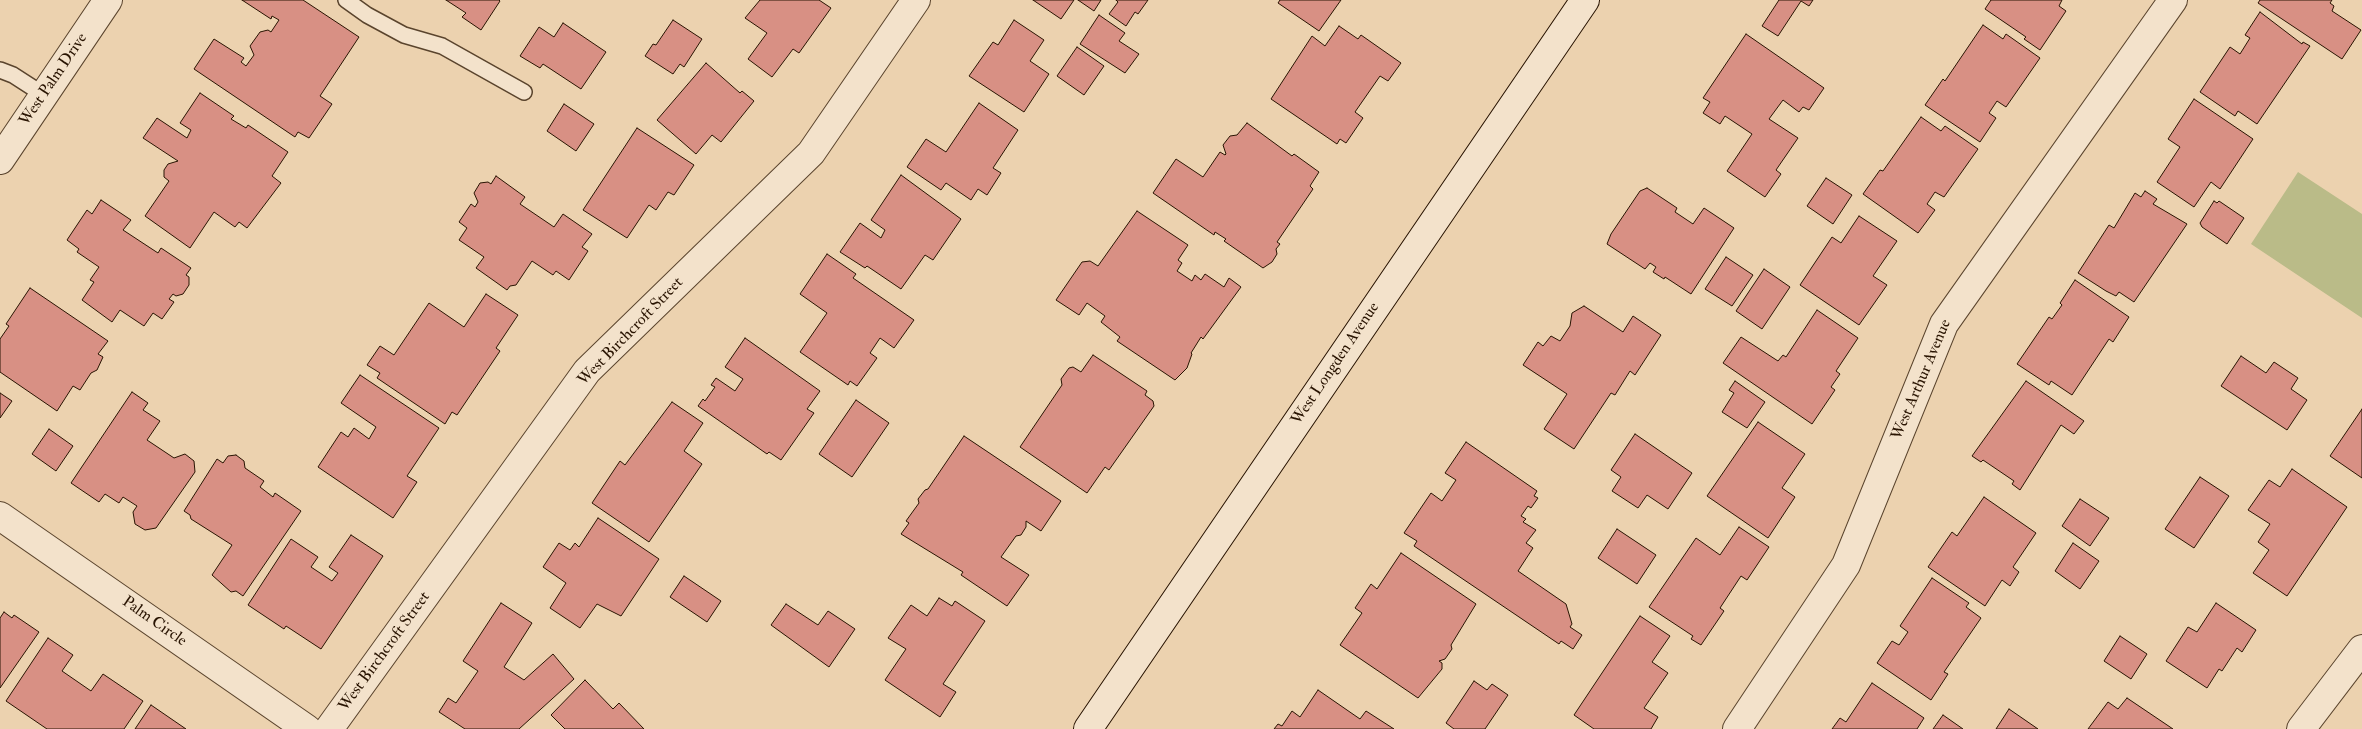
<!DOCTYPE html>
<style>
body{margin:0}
canvas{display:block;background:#ecd2af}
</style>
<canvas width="2362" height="729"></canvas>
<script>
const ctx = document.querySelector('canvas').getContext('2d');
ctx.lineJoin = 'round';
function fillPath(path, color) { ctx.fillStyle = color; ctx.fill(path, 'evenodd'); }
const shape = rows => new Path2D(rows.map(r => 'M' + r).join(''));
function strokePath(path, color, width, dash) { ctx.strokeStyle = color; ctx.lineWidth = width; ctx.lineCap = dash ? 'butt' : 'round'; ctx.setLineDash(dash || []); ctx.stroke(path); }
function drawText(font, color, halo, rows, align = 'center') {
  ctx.font = font + ' "IM FELL Double Pica",serif'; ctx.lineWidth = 5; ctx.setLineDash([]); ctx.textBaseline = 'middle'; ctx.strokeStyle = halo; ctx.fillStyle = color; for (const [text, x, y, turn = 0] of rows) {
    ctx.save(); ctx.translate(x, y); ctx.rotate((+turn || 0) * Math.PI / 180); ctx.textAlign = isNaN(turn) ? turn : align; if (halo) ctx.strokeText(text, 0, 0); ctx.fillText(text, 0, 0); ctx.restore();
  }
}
fillPath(shape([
 [2298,172,2362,214,2362,318,2251,244]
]), '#babb88');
const building = shape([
 [242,0,303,0,359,37,320,96,332,104,309,138,298,132,295,137,194,69,214,39,244,58,241,62,246,66,254,55,250,46,260,32,268,30,271,32,279,20,272,16,271,19,242,0],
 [446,0,499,0,500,1,481,30,462,17,466,13,446,0],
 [760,0,819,0,831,8,799,53,793,49,772,77,748,59,767,33,745,18,760,0],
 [1033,0,1074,0,1061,19,1033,0],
 [1078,0,1101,0,1094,11,1078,0],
 [1116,0,1148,0,1138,14,1135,12,1126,26,1109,14,1118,2,1116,0],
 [1280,0,1341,0,1319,31,1278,3,1280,0],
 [1779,0,1813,0,1809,6,1801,1,1778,36,1762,26,1779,0],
 [1991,0,2062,0,2059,6,2066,11,2040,50,2024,39,2026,37,1985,9,1991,0],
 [2260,0,2332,0,2330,3,2334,6,2332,11,2361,30,2342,59,2258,3,2260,0],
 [2260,12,2302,44,2303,42,2310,46,2257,124,2238,111,2235,116,2200,92,2230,47,2240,54,2250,38,2245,35,2260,12],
 [1099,15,1125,33,1119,41,1139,54,1125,73,1080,44,1099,15],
 [673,20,702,39,684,67,680,64,673,74,645,56,653,44,656,45,673,20],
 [1014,20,1044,40,1030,61,1049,74,1024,112,969,76,993,42,998,45,1014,20],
 [563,23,606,52,581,89,543,64,540,68,520,56,539,27,554,37,563,23],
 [1983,25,2003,39,2006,34,2040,58,2006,107,1997,101,1989,113,1996,118,1980,142,1925,105,1943,79,1945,81,1983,25],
 [1339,26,1358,39,1361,35,1401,63,1388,81,1380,76,1355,112,1363,118,1346,143,1340,139,1337,144,1271,99,1312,36,1325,46,1339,26],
 [1746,34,1824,88,1809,110,1803,107,1799,112,1783,100,1769,119,1798,138,1776,170,1781,174,1765,197,1727,171,1752,134,1725,116,1720,124,1703,113,1710,102,1703,98,1746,34],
 [1077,47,1104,66,1084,95,1057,76,1077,47],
 [706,63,740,93,742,91,754,101,721,142,712,135,696,154,657,120,706,63],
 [200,93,234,116,231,119,246,128,248,125,288,152,272,176,281,183,247,228,239,222,235,227,214,212,190,248,145,216,169,181,164,177,164,170,168,164,178,161,143,138,157,118,187,138,191,130,180,123,200,93],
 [2194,99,2253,139,2220,189,2211,182,2194,207,2157,182,2180,147,2168,139,2194,99],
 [979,103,1018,130,993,168,1001,173,987,195,978,189,971,200,946,183,941,190,907,167,926,139,946,152,979,103],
 [564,104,594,124,576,151,547,131,564,104],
 [1921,117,1941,131,1945,126,1978,149,1944,197,1935,192,1927,204,1935,210,1918,233,1863,194,1880,170,1883,171,1921,117],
 [1247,123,1292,156,1294,154,1319,172,1310,186,1313,189,1277,242,1280,244,1276,249,1277,254,1272,262,1263,268,1224,241,1226,239,1215,232,1214,235,1153,193,1176,159,1203,177,1220,152,1225,155,1226,154,1223,145,1230,136,1237,135,1247,123],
 [637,128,694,165,674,195,668,192,656,210,649,205,627,238,583,210,637,128],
 [901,175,961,219,933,260,925,255,901,289,867,266,865,268,840,252,860,223,881,238,885,230,871,220,901,175],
 [496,176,525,197,520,204,554,227,563,214,592,234,582,247,588,251,569,280,556,271,553,275,532,261,516,285,510,286,507,290,476,268,484,257,459,240,467,228,459,222,471,204,475,207,478,202,474,193,480,183,488,182,491,184,496,176],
 [1826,178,1852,195,1833,224,1807,206,1826,178],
 [1647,188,1677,208,1675,212,1693,224,1704,208,1734,228,1691,294,1665,277,1664,279,1653,272,1656,267,1650,263,1645,269,1607,244,1611,234,1640,191,1647,188],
 [2145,191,2157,199,2153,204,2187,224,2134,302,2119,292,2116,296,2106,291,2078,273,2109,225,2114,228,2135,193,2141,197,2145,191],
 [101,200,131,220,123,230,158,253,161,248,191,268,186,275,189,277,189,285,183,294,176,296,173,294,169,299,174,302,162,319,153,313,144,326,120,310,112,322,82,300,94,282,90,280,99,267,77,252,79,249,67,240,87,210,92,214,101,200],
 [2214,201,2217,203,2219,201,2244,218,2227,244,2202,227,2200,223,2214,201],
 [1137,211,1188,245,1178,260,1182,263,1177,271,1192,281,1195,275,1201,280,1205,274,1224,287,1229,278,1241,287,1203,339,1201,337,1191,353,1192,354,1187,368,1175,380,1117,341,1120,337,1101,322,1105,316,1087,303,1079,315,1056,300,1082,262,1090,261,1098,266,1137,211],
 [1859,216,1897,241,1873,276,1887,285,1859,325,1800,285,1832,237,1841,243,1859,216],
 [827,254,856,274,853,278,914,320,894,348,880,338,870,353,877,358,857,386,850,381,848,385,800,352,827,313,800,294,827,254],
 [1726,257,1753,275,1732,306,1705,289,1726,257],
 [1764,269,1790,287,1762,329,1736,311,1764,269],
 [2075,280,2129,317,2113,342,2109,339,2072,395,2051,381,2049,385,2017,364,2049,317,2052,319,2062,305,2060,303,2075,280],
 [30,288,108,341,98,354,103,357,97,370,91,373,80,390,73,386,57,411,0,372,0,339,9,326,6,324,30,288],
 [486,294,518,315,496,348,500,351,457,415,452,412,445,424,377,378,380,373,367,365,380,346,394,355,429,303,464,327,486,294],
 [1584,306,1623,332,1633,316,1661,335,1635,375,1630,371,1615,395,1611,393,1574,449,1544,429,1567,394,1523,365,1538,342,1543,346,1551,336,1560,341,1570,326,1572,313,1584,306],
 [1817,310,1858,338,1836,371,1840,374,1831,387,1835,390,1812,424,1723,363,1741,337,1778,361,1783,355,1786,357,1817,310],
 [745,338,820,391,807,409,814,413,781,460,769,452,767,454,698,406,703,399,705,401,715,387,711,385,716,378,735,391,743,379,725,367,745,338],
 [1093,355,1147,391,1145,395,1153,401,1154,406,1109,470,1105,467,1087,493,1020,447,1062,385,1061,379,1069,368,1073,367,1081,372,1093,355],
 [2241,356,2266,373,2274,362,2298,378,2291,389,2307,400,2287,430,2221,386,2241,356],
 [360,375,439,428,407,476,417,482,393,518,318,467,341,432,348,437,354,428,369,439,376,427,341,403,360,375],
 [1735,381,1765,402,1747,428,1722,412,1734,393,1729,390,1735,381],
 [2026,381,2084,421,2074,434,2061,425,2020,490,2012,484,2014,481,1983,460,1981,462,1972,456,2026,381],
 [132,392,148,403,143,410,160,421,147,440,174,458,185,454,194,461,195,472,156,528,145,530,135,524,133,512,137,506,123,497,119,503,105,494,99,502,71,483,132,392],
 [0,393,12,401,0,418,0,393],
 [856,400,889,423,852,477,819,454,856,400],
 [672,402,703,423,684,451,702,464,649,542,592,503,620,461,625,465,672,402],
 [2362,409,2362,478,2330,456,2362,409],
 [1758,422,1805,454,1782,488,1795,497,1768,538,1707,496,1758,422],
 [49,429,73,446,56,471,32,454,49,429],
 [1635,434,1692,473,1668,509,1647,495,1638,508,1612,491,1621,477,1611,470,1635,434],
 [964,436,1061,501,1041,531,1026,521,1026,527,1021,535,1016,536,1001,557,1029,575,1007,606,961,575,963,572,901,534,909,523,906,521,919,503,918,499,925,490,928,489,964,436],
 [1466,442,1537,491,1534,496,1538,498,1531,508,1528,506,1521,516,1526,519,1523,522,1536,530,1526,543,1533,548,1518,571,1566,604,1572,624,1570,627,1582,635,1573,649,1561,641,1559,644,1414,546,1417,541,1404,533,1431,493,1442,501,1456,480,1445,473,1466,442],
 [236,455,244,461,245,468,264,481,260,487,273,497,275,493,301,511,243,596,236,591,231,592,212,575,232,545,191,519,190,515,184,511,217,459,223,463,228,456,236,455],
 [2292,469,2347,507,2287,596,2253,573,2269,550,2258,542,2270,524,2248,510,2269,480,2280,487,2292,469],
 [2200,477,2229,496,2194,548,2165,529,2200,477],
 [1984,497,2036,533,2013,567,2019,572,2010,586,2002,580,1985,606,1928,567,1952,532,1957,536,1984,497],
 [2080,499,2109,518,2090,546,2062,526,2080,499],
 [598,518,659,559,621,616,597,604,580,628,550,608,566,583,543,567,559,543,570,550,575,543,579,547,598,518],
 [1739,527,1769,547,1747,580,1741,576,1720,608,1724,611,1701,645,1691,639,1693,636,1649,607,1696,538,1720,555,1739,527],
 [1617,529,1656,555,1637,584,1598,558,1617,529],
 [351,535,383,556,321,649,286,626,284,629,248,605,291,539,318,557,311,567,332,581,338,573,329,567,351,535],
 [2073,543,2099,561,2080,589,2055,571,2073,543],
 [1401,553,1476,604,1451,645,1452,649,1445,659,1439,661,1442,663,1442,669,1418,698,1340,645,1362,613,1355,608,1371,584,1377,589,1401,553],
 [684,576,721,601,707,622,670,597,684,576],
 [1932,578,1969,603,1966,607,1981,618,1944,672,1948,674,1931,700,1877,663,1892,641,1899,645,1908,632,1900,626,1932,578],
 [939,598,952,606,955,601,985,621,943,684,956,692,940,717,885,680,906,649,888,638,911,605,927,616,939,598],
 [501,603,532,623,504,667,524,680,553,654,574,679,519,729,465,729,439,712,448,698,456,703,478,671,463,661,501,603],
 [2216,603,2256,630,2242,652,2237,648,2222,671,2219,669,2207,688,2166,661,2188,627,2197,632,2216,603],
 [786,604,818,625,828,611,855,629,829,667,771,625,786,604],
 [4,612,12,618,14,615,39,632,0,688,0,618,4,612],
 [1640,616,1670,636,1652,662,1668,673,1644,708,1658,717,1651,729,1594,729,1574,715,1640,616],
 [2120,636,2147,654,2131,679,2104,661,2120,636],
 [48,638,73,655,62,671,91,691,103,674,143,701,124,729,47,729,6,701,48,638],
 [585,680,613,709,619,703,644,729,565,729,551,715,585,680],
 [1474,681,1487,690,1492,684,1508,695,1485,729,1454,729,1446,723,1474,681],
 [1872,683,1924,718,1917,729,1832,729,1840,718,1846,722,1872,683],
 [1318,690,1360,719,1366,711,1394,729,1274,729,1278,724,1282,726,1292,711,1300,717,1318,690],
 [2127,698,2173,729,2088,729,2108,702,2118,709,2127,698],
 [151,705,186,729,135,729,151,705],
 [2009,709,2038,729,1996,729,2009,709],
 [1943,715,1963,729,1933,729,1943,715]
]);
fillPath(building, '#d89084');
strokePath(building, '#291402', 1);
const lane = shape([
 [346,0,367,15,404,35,442,46,524,92],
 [0,70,13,75,44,95]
]);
const street = shape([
 [0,160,108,0],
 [0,516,307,729],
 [329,729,587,371,811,153,916,0],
 [1737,729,1846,565,1944,324,2173,0],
 [2301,729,2362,649]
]);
const secondary = shape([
 [1088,729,1585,0]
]);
strokePath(lane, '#5a442d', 18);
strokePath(street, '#5a442d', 30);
strokePath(secondary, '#291402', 30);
strokePath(lane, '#f3e2cb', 15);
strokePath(street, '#f3e2cb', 28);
strokePath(secondary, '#f3e2cb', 28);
drawText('16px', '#291402', '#f3e2cb', [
 ["West Palm Drive",54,80,-56],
 ["West Birchcroft Street",631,332,-46],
 ["West Longden Avenue",1336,364,-56],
 ["West Arthur Avenue",1922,380,-67],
 ["Palm Circle",154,622,35],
 ["West Birchcroft Street",385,652,-54]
]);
</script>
